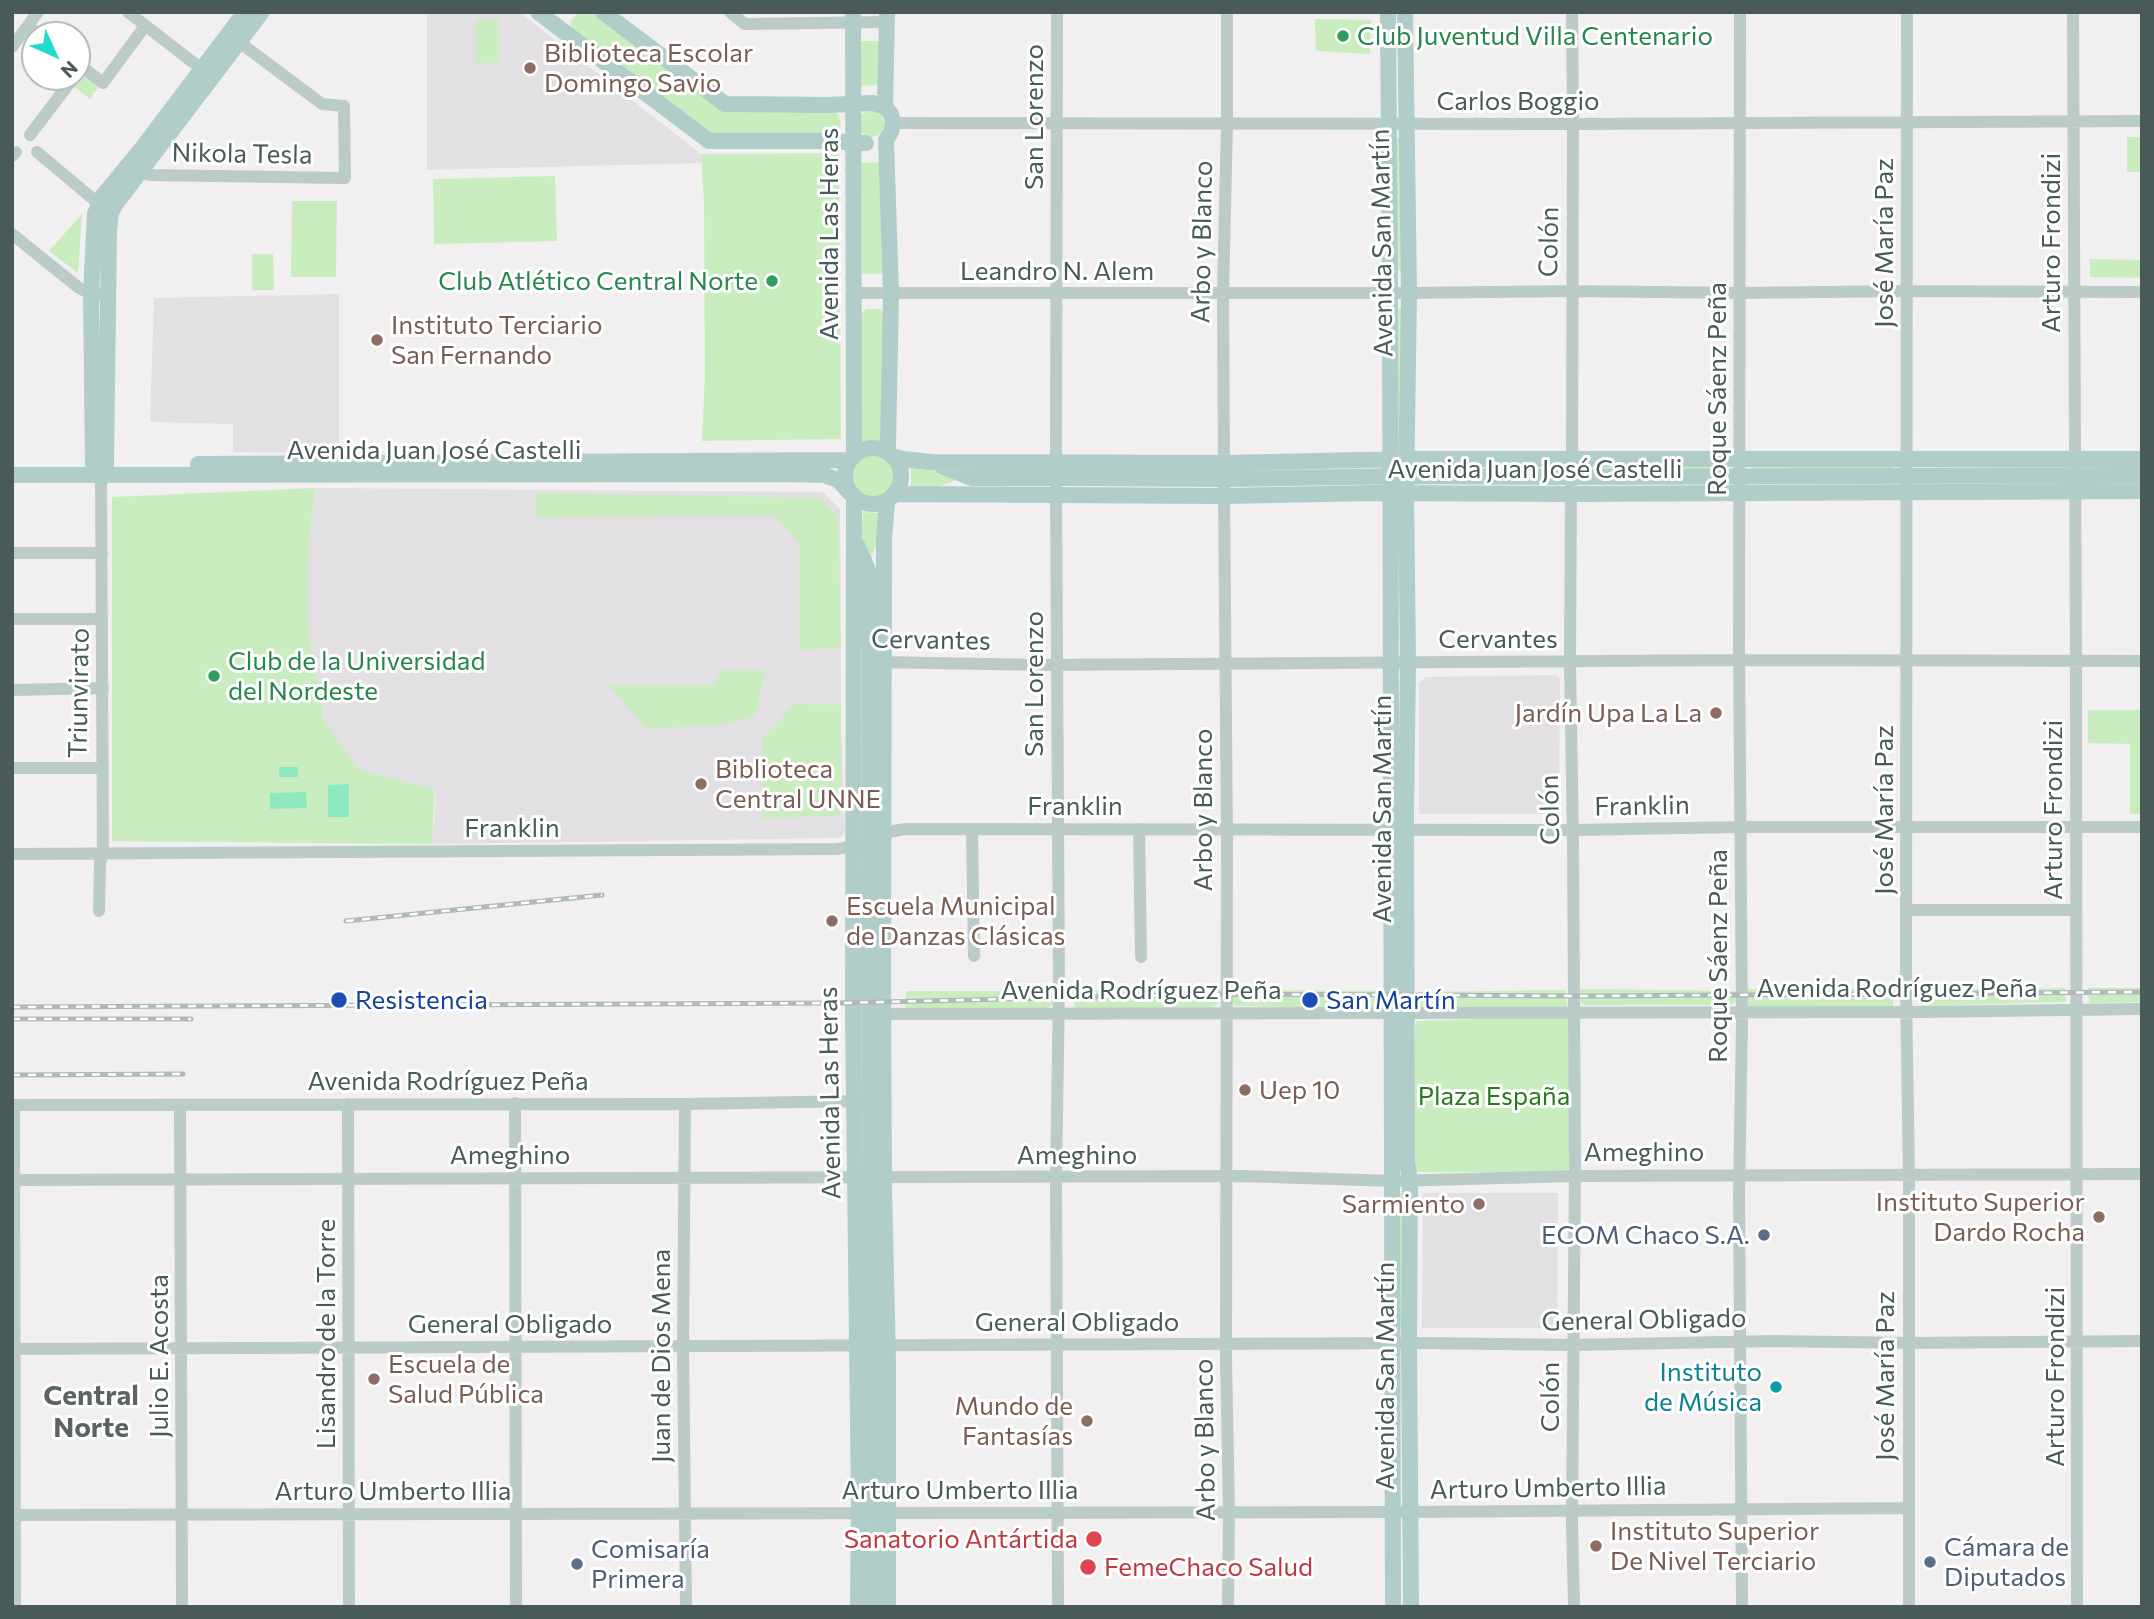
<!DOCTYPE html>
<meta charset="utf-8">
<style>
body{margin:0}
#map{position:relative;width:2154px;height:1619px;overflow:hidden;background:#f1eff0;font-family:Commissioner,sans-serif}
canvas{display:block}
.frame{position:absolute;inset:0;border:14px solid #485b58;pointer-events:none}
.north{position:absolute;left:21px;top:21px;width:70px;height:70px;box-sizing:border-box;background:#fff;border:2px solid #b6bdbc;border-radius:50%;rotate:135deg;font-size:19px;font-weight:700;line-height:28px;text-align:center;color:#485b58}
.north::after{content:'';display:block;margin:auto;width:24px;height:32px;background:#20dace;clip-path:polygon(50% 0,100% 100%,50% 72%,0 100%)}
</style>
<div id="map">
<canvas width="2154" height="1619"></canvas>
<div class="frame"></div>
<div class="north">N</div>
</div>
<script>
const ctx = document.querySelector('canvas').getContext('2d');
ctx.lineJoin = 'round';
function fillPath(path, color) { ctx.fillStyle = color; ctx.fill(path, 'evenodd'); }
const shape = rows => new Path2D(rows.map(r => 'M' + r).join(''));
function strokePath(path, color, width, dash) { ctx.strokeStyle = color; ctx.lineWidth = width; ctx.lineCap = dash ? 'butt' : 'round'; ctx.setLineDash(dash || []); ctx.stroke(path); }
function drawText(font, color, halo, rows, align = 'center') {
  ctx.font = font + ' Commissioner,sans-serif'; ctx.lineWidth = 6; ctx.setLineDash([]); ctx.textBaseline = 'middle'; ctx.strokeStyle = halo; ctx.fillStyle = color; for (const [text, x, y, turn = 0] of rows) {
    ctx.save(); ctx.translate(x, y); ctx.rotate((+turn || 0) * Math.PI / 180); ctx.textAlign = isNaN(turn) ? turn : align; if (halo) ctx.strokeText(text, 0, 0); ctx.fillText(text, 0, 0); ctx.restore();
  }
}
fillPath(shape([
 [427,12,519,12,701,154,701,163,427,170],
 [339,294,339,453,233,452,233,424,150,422,154,298],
 [315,488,823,492,840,509,841,723,845,832,839,838,432,844,436,799,435,790,359,769,324,721,308,631,308,553],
 [1556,675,1560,679,1559,809,1553,814,1419,814,1419,683,1426,677],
 [1423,1193,1558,1193,1557,1328,1422,1328]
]), '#e2e0e2');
fillPath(shape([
 [593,12,722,109,835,111,839,116,841,126,833,137,720,136,706,133,575,34,571,26,571,20,578,13],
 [1315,19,1371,20,1370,54,1316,51],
 [476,20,499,20,499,63,476,63],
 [859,41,881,41,882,85,859,86],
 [82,73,99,86,90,99,73,86],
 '858 124a13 13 0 1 1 26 0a13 13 0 1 1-26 0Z',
 [2127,137,2142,137,2142,172,2127,172],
 [1393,138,1399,138,1401,270,1394,270],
 [839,153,841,439,702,441,705,374,704,202,701,154],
 [881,162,882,274,862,274,861,163],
 [555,176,557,241,434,244,433,179],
 [292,201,337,201,336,277,291,277],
 [82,214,78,273,49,251],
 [252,254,273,254,274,290,252,290],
 [2090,259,2142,260,2142,278,2090,277],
 [866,309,880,309,885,315,884,442,859,442,859,317],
 [1398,309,1401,309,1401,449,1396,447,1396,311],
 '849 476a24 24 0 1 1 48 0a24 24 0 1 1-48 0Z',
 [1893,464,1893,469,1753,469,1753,466],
 [1423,466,1560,467,1559,470,1423,470],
 [1727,466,1727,469,1585,470,1585,467],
 [911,467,933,468,961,478,933,489,911,488],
 [315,488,308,553,308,631,324,721,359,769,435,790,432,844,112,841,112,497],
 [535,493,821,498,838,518,841,648,799,650,799,543,774,515,536,517],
 [863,512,879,513,879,537,870,561,861,533],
 [723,670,765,670,755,716,725,724,648,729,608,685,713,685],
 [794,704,841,705,840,815,762,819,762,739],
 [2088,710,2142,710,2142,814,2130,814,2130,744,2088,743],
 [1893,988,1893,1007,1752,1008,1748,1005,1747,989],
 [2065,988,2066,1002,1922,1006,1921,990],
 [2088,988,2142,988,2142,1002,2089,1003],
 [1220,989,1219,1003,1210,1008,1075,1008,1072,991],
 [1580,989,1735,991,1736,1001,1731,1005,1585,1005,1581,1003],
 [1232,990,1386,991,1386,1004,1379,1010,1236,1006,1232,1003],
 [1565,990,1567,1006,1564,1008,1418,1008,1416,992],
 [906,991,1050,991,1053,992,1054,1004,1047,1008,905,1008],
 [1565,1016,1570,1019,1571,1166,1564,1172,1417,1172,1414,1167,1415,1026,1417,1021],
 [1400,1193,1407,1193,1407,1329,1399,1329]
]), '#caedbf');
fillPath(shape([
 [279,767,298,767,298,777,279,777],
 [349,784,349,817,328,817,328,785],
 [306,792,307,808,270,809,270,793]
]), '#8ee8c2');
strokePath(shape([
 [128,12,208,74],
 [730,12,745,24,887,22],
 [1572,12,1573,124,1572,465],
 [1740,12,1739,646,1742,1022,1739,1194,1742,1607],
 [1907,12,1906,994,1909,1176,1909,1607],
 [2073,12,2076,661,2077,1607],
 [28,26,40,35],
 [12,47,38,12],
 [77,63,103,83,145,26],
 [893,123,1573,124,2142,121],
 [30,135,74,77],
 [37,152,105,209],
 [12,156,16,152],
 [140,173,149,175,345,178,344,106,322,104,239,42],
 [12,234,79,288,91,294,108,295],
 [855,293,1409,293,1572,291,1740,293,1907,291,2142,292],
 [1056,470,1057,12],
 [1224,470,1223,293,1227,124,1227,12],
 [1571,487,1570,662,1573,843,1575,1163,1572,1524,1574,1607],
 [1056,489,1059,987,1056,1178,1058,1607],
 [1224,489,1227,843,1226,1359,1229,1512,1228,1607],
 [12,553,102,553],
 [12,619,102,619],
 [875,662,1042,665,1739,660,2142,661],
 [12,690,103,688],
 [12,768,101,768],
 [972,829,974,956],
 [1139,829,1141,957],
 [876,837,884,833,905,829,1573,830,1742,827,2142,827],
 [12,854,838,849,860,844],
 [1907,910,2076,910],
 [99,911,100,862,103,855,101,474,104,468],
 [875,1014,1920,1012,2142,1009],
 [515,1103,516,1607],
 [348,1104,349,1607],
 [685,1104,683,1346,686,1607],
 [12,1105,685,1104,862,1101],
 [14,1105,15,1607],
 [180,1105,182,1607],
 [12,1180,1241,1176,1393,1181,1575,1176,2142,1174],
 [12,1349,1423,1343,1573,1345,1773,1341,1908,1343,2142,1341],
 [12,1515,1410,1512,1908,1508]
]), '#bbcbc8', 12);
strokePath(shape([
 [538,12,709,141,825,141,866,143],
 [603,12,725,104,828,105,873,103,885,107,891,114,893,123,891,132,886,140,891,294,888,445,886,451],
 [853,12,854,456],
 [1388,12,1390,293,1393,1607],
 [1405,12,1409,293,1406,493,1408,662,1406,815,1407,1163,1410,1180,1409,1344,1411,1607],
 [885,107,887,12],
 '845 476a28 28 0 1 1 56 0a28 28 0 1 1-56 0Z',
 [892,456,904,459,930,462,1225,463,1407,459,2142,459],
 [198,464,850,460],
 [106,465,109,230,111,213,115,205,262,12],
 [942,466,972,478,1072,478,1224,479,1406,476,1561,477,2142,475],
 [101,474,93,464,91,294,95,214,101,198,142,148,245,12],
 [12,475,788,474,824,475,838,480,850,493],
 [894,494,1224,496,1374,493,1571,494,2142,491],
 [854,498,853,1013,859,1503,858,1607],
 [887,501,884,539,883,986,884,1189,888,1361,888,1607],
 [857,545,868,570,870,654,869,994,875,1522,873,1607]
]), '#b0cdc9', 16);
const rail = shape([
 [346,921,602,895],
 [12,1007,840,1003,1214,994,1590,996,2142,992],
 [12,1019,191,1019],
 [12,1075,183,1074]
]);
strokePath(rail, '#b1b9b9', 5);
strokePath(rail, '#fff', 2.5, [8]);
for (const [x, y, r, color] of [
 [1343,36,7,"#2e9e5b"],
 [530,68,7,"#8d6e63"],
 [772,281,7,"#2e9e5b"],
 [377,340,7,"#8d6e63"],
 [214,676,7,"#2e9e5b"],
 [1716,713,7,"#8d6e63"],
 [701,784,7,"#8d6e63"],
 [832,921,7,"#8d6e63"],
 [339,1000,9,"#1a4fb4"],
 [1310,1000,9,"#1a4fb4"],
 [1245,1090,7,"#8d6e63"],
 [1479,1204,7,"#8d6e63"],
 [2099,1217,7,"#8d6e63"],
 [1764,1235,7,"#5c6f8a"],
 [374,1379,7,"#8d6e63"],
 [1776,1387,7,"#0f9aa8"],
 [1087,1421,7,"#8d6e63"],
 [1094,1539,9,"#e0444e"],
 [1596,1546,7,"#8d6e63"],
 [1930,1562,7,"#5c6f8a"],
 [577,1564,7,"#5c6f8a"],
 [1088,1567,9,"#e0444e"]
]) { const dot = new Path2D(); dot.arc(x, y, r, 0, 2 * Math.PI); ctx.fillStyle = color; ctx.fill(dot); strokePath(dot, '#fff', 2.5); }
drawText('26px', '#27864d', '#fff', [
 ["Club Juventud Villa Centenario",1357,36],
 ["Club Atlético Central Norte",758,281,"right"],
 ["Club de la Universidad",228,661],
 ["del Nordeste",228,691]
], 'left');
drawText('26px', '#785e54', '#fff', [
 ["Biblioteca Escolar",544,53],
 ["Domingo Savio",544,83],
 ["Instituto Terciario",391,325],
 ["San Fernando",391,355],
 ["Jardín Upa La La",1702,713,"right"],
 ["Biblioteca",715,769],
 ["Central UNNE",715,799],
 ["Escuela Municipal",846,906],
 ["de Danzas Clásicas",846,936],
 ["Uep 10",1259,1090],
 ["Instituto Superior",2085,1202,"right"],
 ["Dardo Rocha",2085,1232,"right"],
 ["Sarmiento",1465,1204,"right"],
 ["Escuela de",388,1364],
 ["Salud Pública",388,1394],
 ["Mundo de",1073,1406,"right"],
 ["Fantasías",1073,1436,"right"],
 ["Instituto Superior",1610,1531],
 ["De Nivel Terciario",1610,1561]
], 'left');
drawText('26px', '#485b58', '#fff', [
 ["Carlos Boggio",1518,101],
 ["San Lorenzo",1034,117,-90],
 ["Nikola Tesla",242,154,1],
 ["Avenida Las Heras",829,234,-90],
 ["Arbo y Blanco",1202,242,-89],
 ["Colón",1549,242,-89],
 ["Avenida San Martín",1382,243,-91],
 ["José María Paz",1884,243,-90],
 ["Arturo Frondizi",2051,243,-90],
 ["Leandro N. Alem",1057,271],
 ["Roque Sáenz Peña",1717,389,-90],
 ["Avenida Juan José Castelli",434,450],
 ["Avenida Juan José Castelli",1535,469],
 ["Cervantes",1498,639],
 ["Cervantes",931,640,1],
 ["San Lorenzo",1034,684,-90],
 ["Triunvirato",79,693,-89],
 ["Franklin",1075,806],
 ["Franklin",1642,806,-1],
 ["Avenida San Martín",1382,809,-90],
 ["Arbo y Blanco",1203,810,-90],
 ["Colón",1550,810,-91],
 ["José María Paz",1884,810,-90],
 ["Arturo Frondizi",2053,810,-90],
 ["Franklin",512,828],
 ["Roque Sáenz Peña",1718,956,-90],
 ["Avenida Rodríguez Peña",1897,988],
 ["Avenida Rodríguez Peña",1141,990],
 ["Avenida Rodríguez Peña",448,1081],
 ["Avenida Las Heras",830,1093,-91],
 ["Ameghino",1644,1152],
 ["Ameghino",510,1155],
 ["Ameghino",1077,1155],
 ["General Obligado",1644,1320,-1],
 ["General Obligado",1077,1322],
 ["General Obligado",510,1324],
 ["Lisandro de la Torre",326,1334,-90],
 ["Julio E. Acosta",159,1356,-90],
 ["Juan de Dios Mena",661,1356,-90],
 ["Avenida San Martín",1385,1376,-90],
 ["José María Paz",1885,1376,-90],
 ["Arturo Frondizi",2055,1377,-90],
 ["Colón",1550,1397,-90],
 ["Arbo y Blanco",1205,1440,-91],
 ["Arturo Umberto Illia",1548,1488,-1],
 ["Arturo Umberto Illia",960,1490],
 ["Arturo Umberto Illia",393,1491]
]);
drawText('26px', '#164399', '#fff', [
 ["Resistencia",355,1000],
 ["San Martín",1326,1000]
], 'left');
drawText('26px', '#277a1b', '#fff', [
 ["Plaza España",1494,1096]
]);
drawText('26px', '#4e5e75', '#fff', [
 ["ECOM Chaco S.A.",1750,1235,"right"],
 ["Cámara de",1944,1547],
 ["Diputados",1944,1577],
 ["Comisaría",591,1549],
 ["Primera",591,1579]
], 'left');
drawText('26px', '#0d838f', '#fff', [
 ["Instituto",1762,1372],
 ["de Música",1762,1402]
], 'right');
drawText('26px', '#be3a42', '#fff', [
 ["Sanatorio Antártida",1078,1539],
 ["FemeChaco Salud",1104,1567,"left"]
], 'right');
drawText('bold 28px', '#5c6363', '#fff', [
 ["Central",91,1396],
 ["Norte",91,1428]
]);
</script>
